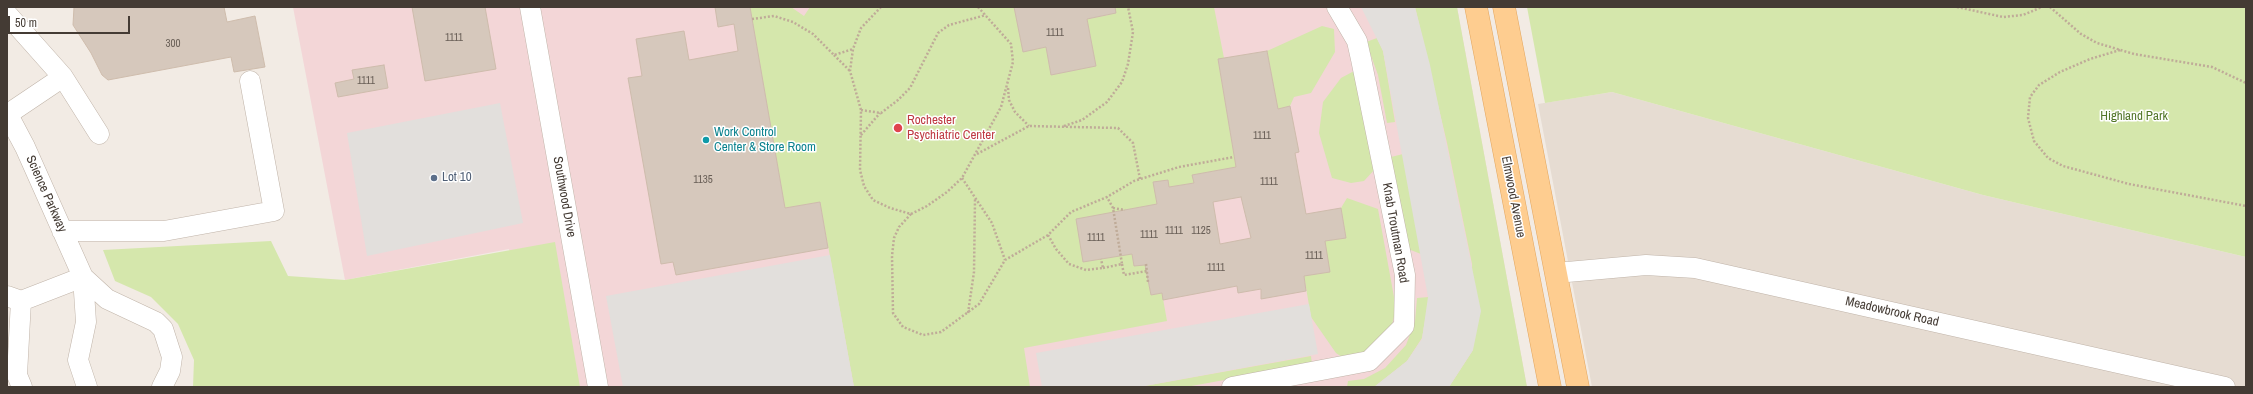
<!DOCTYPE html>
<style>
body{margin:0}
#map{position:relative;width:2253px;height:394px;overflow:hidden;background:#f2ebe4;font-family:"Archivo Narrow",sans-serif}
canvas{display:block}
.frame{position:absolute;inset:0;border:8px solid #443b34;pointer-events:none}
.scale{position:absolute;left:8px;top:16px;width:122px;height:18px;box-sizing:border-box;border:2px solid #443b34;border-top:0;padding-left:5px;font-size:12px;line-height:14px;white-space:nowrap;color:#443b34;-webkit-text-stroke:3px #fff;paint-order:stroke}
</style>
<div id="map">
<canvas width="2253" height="394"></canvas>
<div class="frame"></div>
<div class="scale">50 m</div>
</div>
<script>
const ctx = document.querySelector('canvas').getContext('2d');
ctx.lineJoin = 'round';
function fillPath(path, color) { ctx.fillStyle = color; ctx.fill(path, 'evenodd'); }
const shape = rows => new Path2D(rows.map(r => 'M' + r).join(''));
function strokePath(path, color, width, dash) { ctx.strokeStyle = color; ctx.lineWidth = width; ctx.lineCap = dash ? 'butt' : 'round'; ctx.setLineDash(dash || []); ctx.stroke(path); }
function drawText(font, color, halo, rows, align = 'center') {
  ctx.font = font + ' "Archivo Narrow",sans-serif'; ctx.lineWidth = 3; ctx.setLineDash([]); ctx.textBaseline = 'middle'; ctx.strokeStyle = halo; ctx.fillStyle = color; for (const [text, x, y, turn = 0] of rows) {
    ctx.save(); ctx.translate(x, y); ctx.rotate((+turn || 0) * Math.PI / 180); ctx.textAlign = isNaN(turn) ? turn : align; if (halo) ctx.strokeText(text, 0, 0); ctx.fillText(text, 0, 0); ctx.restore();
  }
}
fillPath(shape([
 [1612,92,1983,195,2246,257,2246,387,1592,387,1538,104]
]), '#e6dcd2');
fillPath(shape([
 [293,7,1457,7,1527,387,535,387,509,249,345,280]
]), '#f3d6d7');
fillPath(shape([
 [750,7,791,7,804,16,810,7,1014,7,1023,51,1046,47,1051,75,1096,66,1087,19,1108,15,1107,7,1214,7,1224,58,1218,60,1236,167,1193,175,1194,183,1169,187,1168,180,1154,182,1157,204,1125,210,1134,266,1174,260,1148,282,1151,295,1162,293,1167,321,1024,348,1030,387,854,387,820,202,785,208],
 [1415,7,1457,7,1527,387,1449,387,1473,350,1472,264,1447,143],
 [1527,7,2246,7,2246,257,1983,195,1612,92,1545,103],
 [1322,26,1334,29,1335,52,1311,93,1294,97,1290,106,1278,109,1267,51],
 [1377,38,1383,51,1395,122,1387,123,1378,75,1366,42],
 [1356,70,1375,169,1364,181,1351,183,1332,178,1319,133,1323,102,1341,78],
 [1403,154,1421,254,1408,249,1391,157],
 [1347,198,1378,209,1396,308,1391,329,1370,351,1345,359,1336,353,1311,317,1304,276,1325,241,1346,238,1341,208],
 [271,241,288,276,345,280,555,242,580,387,193,387,194,360,178,324,151,297,115,281,103,250],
 [1429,297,1422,338,1407,361,1374,387,1347,387,1348,381,1364,379,1385,368,1406,345,1415,321,1417,298],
 [1311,356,1312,364,1186,387,1139,387]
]), '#d5e7ac');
fillPath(shape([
 [1361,7,1415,7,1430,65,1481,311,1473,350,1449,387,1374,387,1407,361,1422,339,1428,297,1383,51],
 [500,103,523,223,367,256,347,133],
 [830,255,854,387,623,387,606,296],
 [1309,304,1318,354,1139,387,1042,387,1036,353]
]), '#e2dfdc');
const building = shape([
 [74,7,224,7,227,22,255,16,265,67,234,72,231,57,108,80,102,75,91,53,73,25,74,7],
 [412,7,485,7,496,69,425,81,412,7],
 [715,7,750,7,785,208,820,202,828,248,676,275,673,262,661,264,628,78,642,76,636,39,684,31,689,60,738,51,734,24,718,27,715,7],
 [1014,7,1115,7,1116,13,1087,19,1096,66,1051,75,1046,47,1023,52,1014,7],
 [1267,51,1278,109,1290,106,1299,152,1295,153,1306,214,1341,208,1346,238,1325,241,1330,272,1304,276,1306,291,1261,299,1261,289,1238,293,1237,286,1163,300,1162,293,1151,295,1145,265,1134,266,1132,254,1083,262,1076,219,1157,204,1153,182,1168,180,1169,187,1194,183,1192,175,1236,167,1218,59,1267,51],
 [1241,197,1251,238,1220,244,1213,202,1241,197],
 [384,65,388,88,338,97,335,83,354,79,352,70,384,65]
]);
fillPath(building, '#d6c8bc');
strokePath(building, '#cebcac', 1);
const minor = shape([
 [530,7,598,387],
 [7,14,63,77,99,134],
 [7,113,25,147,83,277,86,322,78,360,87,387],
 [8,114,63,77],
 [62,231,164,231,274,211,250,81],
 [1556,273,1646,265,1695,268,2225,387],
 [83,277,107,299,156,322,163,329,172,357,170,371,162,387],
 [7,296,21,301,83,277],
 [21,301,17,375,22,387],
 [1232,387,1369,361,1404,326,1405,275,1361,59,1357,41,1337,7]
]);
const major = shape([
 [1476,7,1550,387],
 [1504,7,1578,387]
]);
strokePath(minor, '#c0b4a9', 21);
strokePath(major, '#e3a760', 23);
strokePath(shape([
 [881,7,861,28,853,49,850,71,861,110,860,170,864,186,873,200,890,208,911,214,927,206,947,192,962,178,1001,107,1013,62,1011,44,978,7],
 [1957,7,2003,17,2023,15,2042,7],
 [2050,7,2081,34,2097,43,2134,54,2212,67,2246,83],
 [752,19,774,16,793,22,813,34,834,55,853,49],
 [2120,50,2090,59,2060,72,2039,85,2030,97,2028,118,2034,141,2048,158,2063,166,2129,184,2246,206],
 [834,55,850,71],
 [1008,88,1009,100,1015,112,1029,126],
 [861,110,881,113,898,100,910,88,938,33,949,25,986,15],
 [1064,126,1082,120,1107,102,1122,82,1128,64,1133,32,1128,7],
 [861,135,880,113],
 [977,154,1029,126,1118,128,1133,143,1140,179],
 [962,178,992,223,1005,260],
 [1113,208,1125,210],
 [911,214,899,227,894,238,892,256,893,313,903,327,923,335,941,332,979,304,1005,260,1048,235,1071,212,1107,197,1134,181,1179,167,1234,157],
 [1048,235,1056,249,1069,264,1086,270,1103,268,1101,259],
 [1122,264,1124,275,1147,271],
 [1146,264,1148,282],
 [1103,268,1122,264,1113,208,1107,197],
 [968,313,974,272,975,199]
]), '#bfab98', 2.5, [2, 2]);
strokePath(minor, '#fff', 20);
strokePath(major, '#fecd90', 22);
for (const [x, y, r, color] of [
 [898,128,5,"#e0444e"],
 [706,140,4,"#0f9aa8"],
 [434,178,4,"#5c6f8a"]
]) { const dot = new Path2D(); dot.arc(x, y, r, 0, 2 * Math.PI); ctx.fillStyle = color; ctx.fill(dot); strokePath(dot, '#fff', 1.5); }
drawText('11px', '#685e56', null, [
 ["1111",1055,33],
 ["1111",454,38],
 ["300",173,44],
 ["1111",366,81],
 ["1111",1262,136],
 ["1135",703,180],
 ["1111",1269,182],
 ["1111",1174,231],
 ["1125",1201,231],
 ["1111",1149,235],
 ["1111",1096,238],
 ["1111",1314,256],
 ["1111",1216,268]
]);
drawText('13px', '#517527', '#fff', [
 ["Highland Park",2134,117]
]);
drawText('13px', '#be3a42', '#fff', [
 ["Rochester",907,121],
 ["Psychiatric Center",907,136]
], 'left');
drawText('13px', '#0d838f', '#fff', [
 ["Work Control",714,133],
 ["Center & Store Room",714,148]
], 'left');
drawText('13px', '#4e5e75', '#fff', [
 ["Lot 10",442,178]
], 'left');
drawText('13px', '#443b34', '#fff', [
 ["Science Parkway",46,194,66],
 ["Southwood Drive",564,197,80],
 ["Elmwood Avenue",1513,197,79],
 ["Knab Troutman Road",1395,233,80],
 ["Meadowbrook Road",1892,312,13]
]);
</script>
